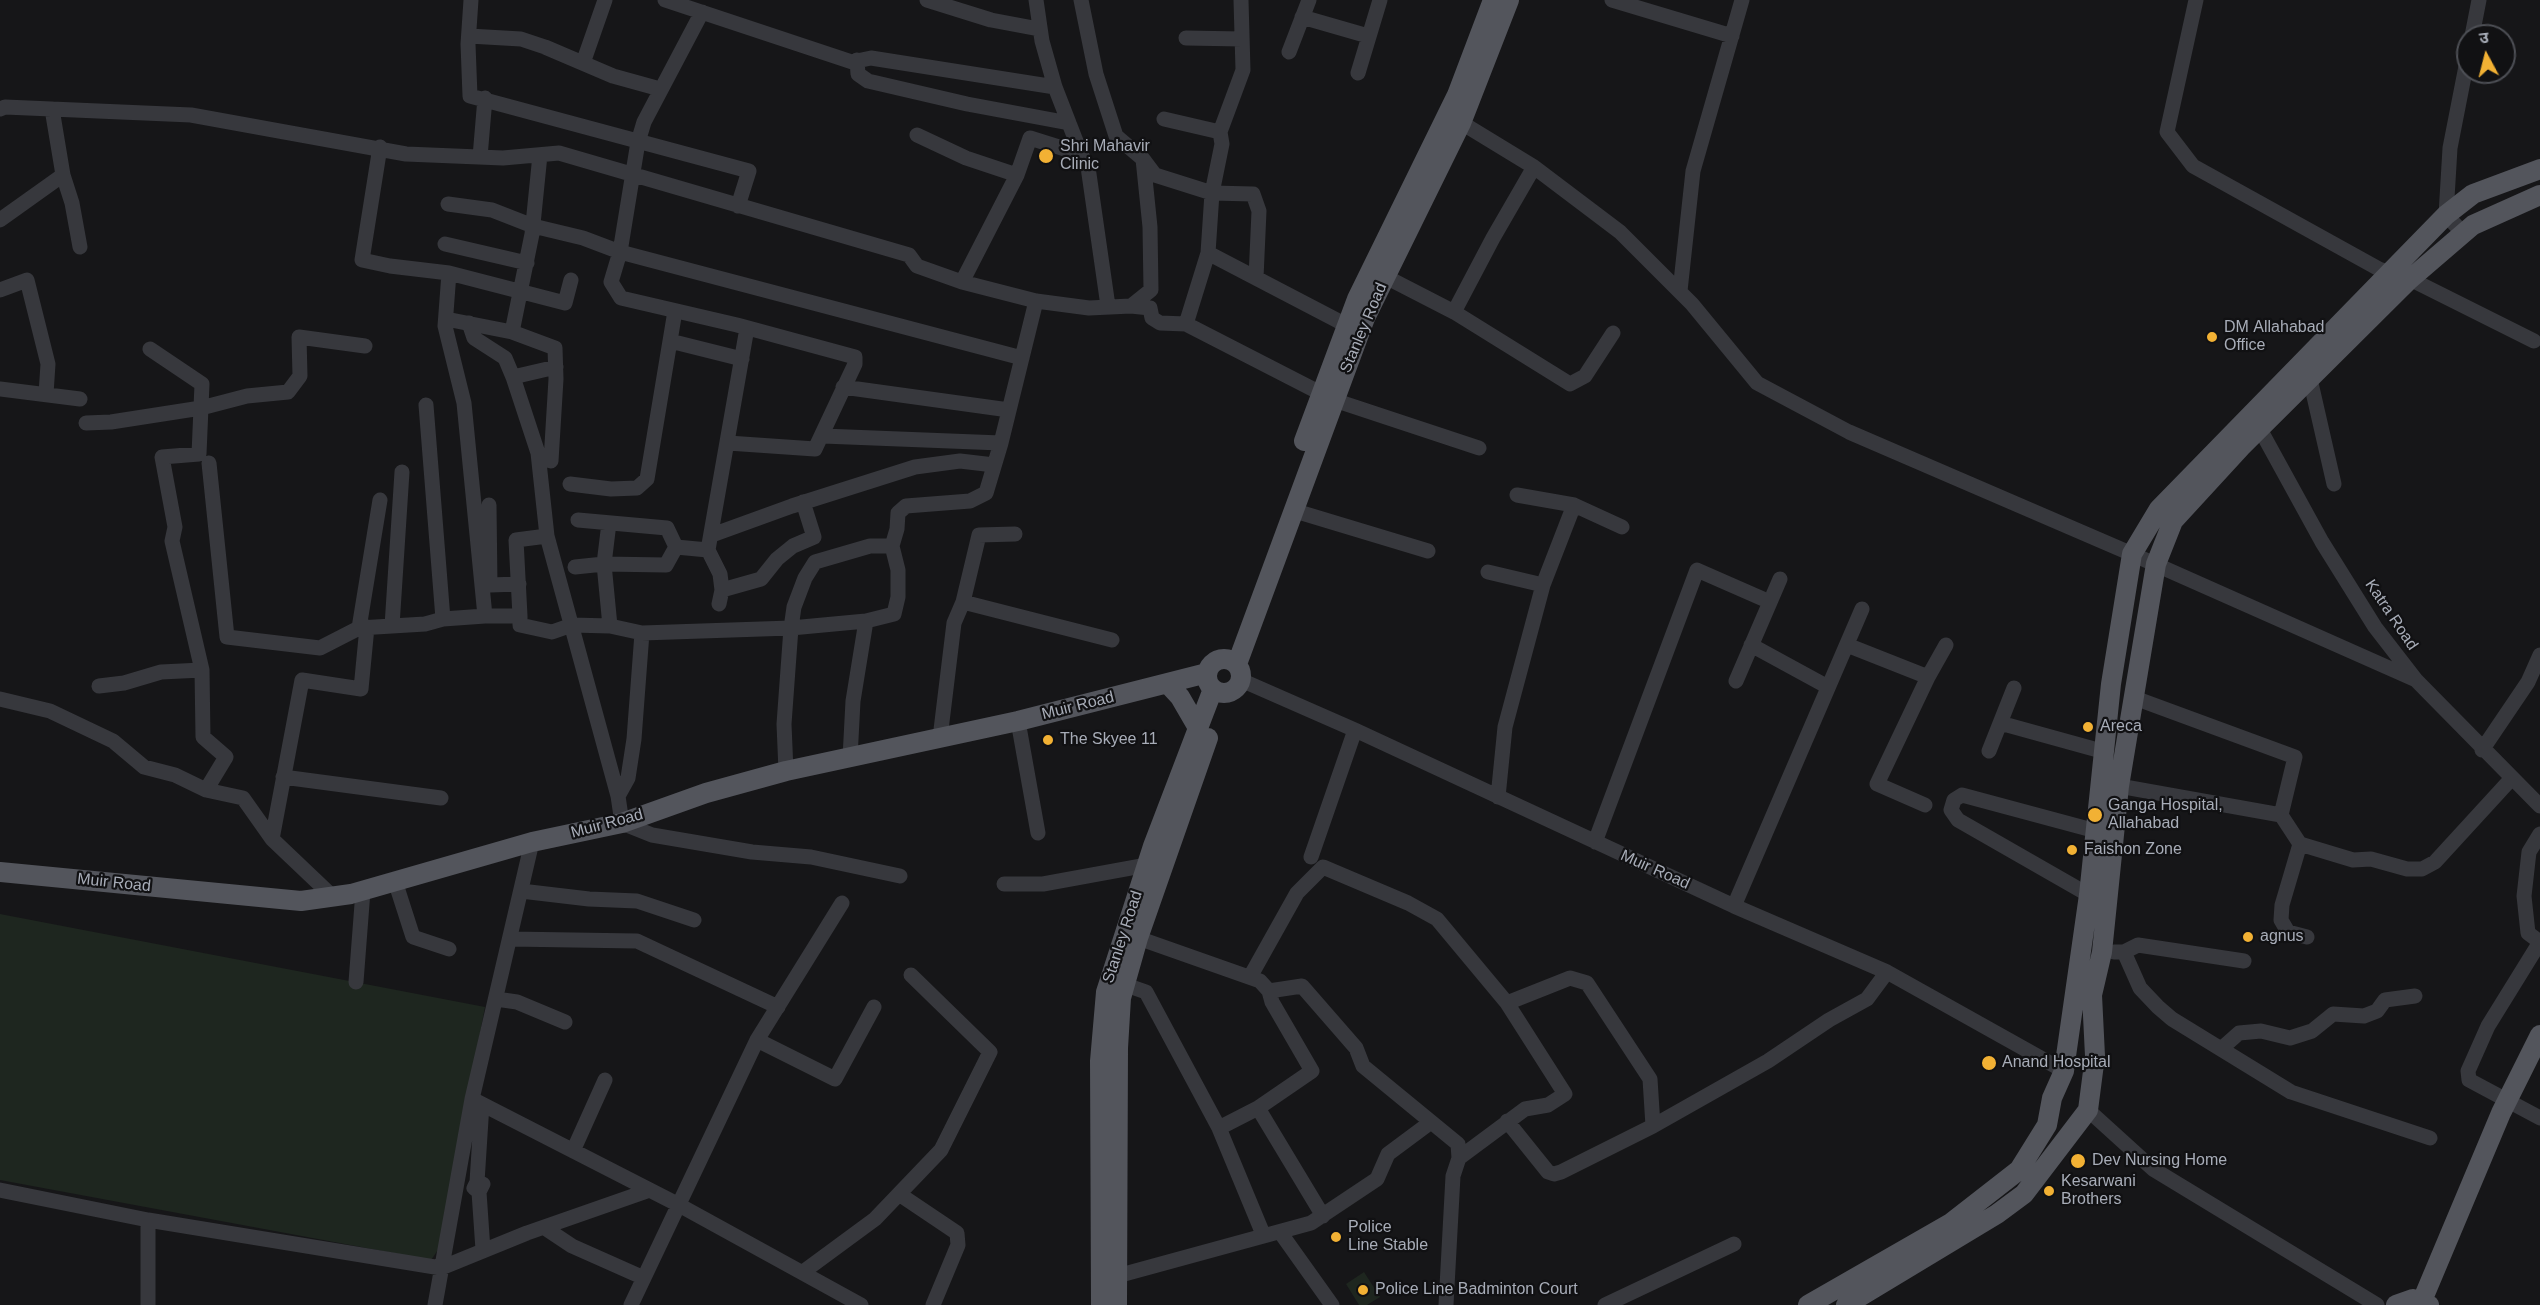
<!DOCTYPE html>
<meta charset="utf-8">
<style>
body{margin:0}
#map{position:relative;width:2540px;height:1305px;overflow:hidden;background:#161618;font-family:Arial,"Noto Sans Devanagari",sans-serif}
canvas{display:block}
.north{position:absolute;left:2456px;top:24px;width:60px;height:60px;box-sizing:border-box;background:#111113;border:2px solid #4d4f55;border-radius:50%;rotate:353deg;font-size:16px;font-weight:700;line-height:24px;text-align:center;color:#a8adb8}
.north::after{content:'';display:block;margin:auto;width:21px;height:27px;background:#f2b134;clip-path:polygon(50% 0,100% 100%,50% 72%,0 100%)}
</style>
<div id="map">
<canvas width="2540" height="1305"></canvas>
<div class="north">उ</div>
</div>
<script>
const ctx = document.querySelector('canvas').getContext('2d');
ctx.lineJoin = 'round';
function fillPath(path, color) { ctx.fillStyle = color; ctx.fill(path, 'evenodd'); }
const shape = rows => new Path2D(rows.map(r => 'M' + r).join(''));
function strokePath(path, color, width, dash) { ctx.strokeStyle = color; ctx.lineWidth = width; ctx.lineCap = dash ? 'butt' : 'round'; ctx.setLineDash(dash || []); ctx.stroke(path); }
function drawText(font, color, halo, rows, align = 'center') {
  ctx.font = font + ' Arial,sans-serif'; ctx.lineWidth = 4.5; ctx.setLineDash([]); ctx.textBaseline = 'middle'; ctx.strokeStyle = halo; ctx.fillStyle = color; for (const [text, x, y, turn = 0] of rows) {
    ctx.save(); ctx.translate(x, y); ctx.rotate((+turn || 0) * Math.PI / 180); ctx.textAlign = isNaN(turn) ? turn : align; if (halo) ctx.strokeText(text, 0, 0); ctx.fillText(text, 0, 0); ctx.restore();
  }
}
fillPath(shape([
 [0,914,485,1007,438,1250,431,1260,0,1180],
 [1364,1272,1380,1297,1367,1305,1359,1305,1346,1284]
]), '#1e261f');
strokePath(shape([
 [471,0,468,44,470,96,749,171,738,206],
 [665,0,852,62,871,58,1055,87],
 [927,0,991,20,1039,29],
 [1036,0,1042,41,1055,87,1081,154,1030,138,1017,175,962,282,1036,301,1089,308,1131,306,1151,290,1150,227,1143,159],
 [1081,0,1096,74,1116,136,1143,159,1155,175,1212,193,1253,194,1259,211,1256,278],
 [1241,0,1243,70,1220,132,1222,144,1212,193,1208,253,1346,325],
 [1612,0,1732,36],
 [2196,0,2167,132,2193,166,2379,269,2418,283,2534,341],
 [702,12,644,122,638,142,620,252,611,282,621,298,737,325,855,357,855,364,815,449,728,443],
 [1302,17,1368,36],
 [469,36,521,39,545,47,613,76,660,89],
 [2472,36,2479,0],
 [1186,38,1242,39],
 [1289,52,1309,0],
 [857,60,858,74,868,81,967,104,1069,123],
 [583,63,605,0],
 [1358,73,1380,0],
 [0,109,5,107,191,115,406,154,503,158,559,153,909,255,917,266,962,282],
 [52,109,63,175,72,203,80,247],
 [1452,117,1534,167,1620,232,1692,304,1757,383,1849,432,2132,554,2416,680],
 [1164,119,1220,132],
 [917,135,966,158,1017,175],
 [380,147,362,260,390,266,449,273,565,303,571,280],
 [1081,154,1088,167,1108,306],
 [480,157,485,98],
 [448,204,492,210,533,226,583,238,620,252,1022,358],
 [0,220,63,175],
 [2463,233,2446,215,2450,148,2468,56],
 [445,244,527,263],
 [449,273,445,326,464,403,485,616],
 [1386,277,1454,312,1570,384,1585,376,1613,333],
 [0,290,27,280,48,364,46,394],
 [1680,291,1693,171,1742,0],
 [1131,306,1150,308,1152,318,1160,323,1186,324,1208,253],
 [1454,312,1493,238,1534,167],
 [446,319,512,332,555,348,556,379,551,461],
 [469,323,474,338,505,358,513,377],
 [1186,324,1334,400,1479,448],
 [512,332,532,234,540,155],
 [670,341,742,359],
 [150,349,202,384,199,454,162,457,175,527,172,541,202,670,203,737,226,757,206,790],
 [556,367,513,377,538,453,547,536,618,796,622,823,652,835,752,852,811,857,900,876],
 [2308,370,2334,484],
 [843,387,1009,410],
 [0,389,80,399],
 [426,405,443,619],
 [2255,420,2322,542,2375,627,2416,680,2540,806],
 [86,423,111,422,201,408,247,396,288,392,300,376,299,337,365,346],
 [823,436,1001,443],
 [209,463,227,637,320,648,359,628],
 [570,484,611,489,637,488,647,479,675,311],
 [1517,495,1574,505,1622,527],
 [380,500,359,628,425,624,443,619,485,616,520,616,520,625,552,632,572,625,610,626,642,633,634,739,628,778,618,796],
 [489,505,490,585,519,584],
 [1292,510,1428,551],
 [578,520,667,528,676,547,666,565,604,564,610,626],
 [712,535,792,506,915,467,960,461,994,465],
 [676,547,708,550,747,328],
 [708,550,720,574,722,590],
 [575,567,604,564,609,523],
 [1488,572,1543,585],
 [963,602,1112,640],
 [719,604,722,590,761,579,777,559,793,546,814,537,803,502],
 [520,616,516,540,547,536],
 [866,621,894,614,898,597,898,570,892,546,897,529,898,513,906,506,970,501,986,493,1001,443,1036,301],
 [392,626,402,472],
 [642,633,791,628,866,621,853,701,850,758],
 [1751,645,1828,687],
 [1847,645,1928,677,1877,784,1925,805],
 [1928,677,1946,645],
 [1241,680,1355,730,1734,906,1887,972,2064,1071],
 [1736,681,1780,579],
 [99,686,124,683,161,672,202,670],
 [0,699,50,711,113,741,144,767,175,775,206,790,243,798,272,839,333,897],
 [1018,721,1038,833],
 [2000,723,2105,752],
 [940,738,954,623,963,602,979,535,1015,534],
 [2482,750,2528,682,2540,655],
 [1989,751,2014,688],
 [786,771,784,724,791,628,794,607,805,578,815,562,870,546,892,546],
 [283,777,441,798],
 [2119,786,2281,815,2295,757,2132,697],
 [1498,797,1505,727,1543,585,1574,505],
 [2281,815,2300,844,2353,860,2371,859,2407,869,2422,869,2435,862,2512,778],
 [2540,834,2529,852,2524,896,2528,933,2540,942,2488,1026,2468,1071,2469,1080,2540,1118],
 [272,839,302,680,361,689,367,627],
 [1595,842,1697,570,1770,602],
 [2300,844,2282,905,2281,920,2288,932,2307,937],
 [1311,857,1355,730],
 [395,881,413,937,449,949],
 [1004,884,1043,884,1147,865],
 [521,891,589,899,637,901,694,920],
 [2089,895,1958,820,1951,810,1954,800,1962,795,2096,831],
 [1734,906,1862,609],
 [1138,938,1260,981,1269,991,1272,1002,1312,1071,1258,1108,1219,1128],
 [510,939,637,941,778,1007],
 [2114,952,2124,952,2138,945,2244,961],
 [2124,952,2140,988,2158,1007,2172,1019,2291,1092,2430,1138],
 [1250,977,1297,893,1323,867,1408,903,1437,919,1507,1003,1565,1094,1548,1105,1525,1109,1459,1158],
 [356,982,363,891],
 [1123,984,1146,992,1219,1128,1263,1234],
 [1269,991,1302,986,1356,1048,1363,1066,1458,1144,1459,1158,1453,1176,1446,1305],
 [496,999,517,1002,565,1022],
 [1507,1003,1570,978,1587,983,1650,1079,1653,1126],
 [757,1040,835,1079,874,1007],
 [2221,1049,2239,1033,2261,1031,2290,1038,2312,1031,2333,1014,2364,1016,2377,1011,2385,1000,2415,996],
 [472,1099,679,1205,861,1305],
 [1258,1108,1323,1216],
 [2088,1110,2153,1169,2377,1305],
 [1507,1121,1548,1172,1554,1174,1561,1172,1653,1126,1768,1061,1829,1020,1867,999,1887,972],
 [573,1151,605,1080],
 [477,1182,482,1104],
 [0,1190,148,1220,441,1268,527,1233,650,1190],
 [479,1192,474,1188,477,1182,483,1184,479,1192,483,1250],
 [899,1194,957,1233,958,1245,933,1305],
 [148,1220,148,1305],
 [545,1228,572,1246,644,1278],
 [1280,1232,1332,1305],
 [803,1272,875,1219,941,1150,990,1052,911,975],
 [1117,1276,1311,1223,1377,1179,1388,1154,1431,1122],
 [435,1305,472,1099,532,842],
 [631,1305,757,1040,842,903],
 [1605,1305,1734,1244]
]), '#37383d', 15);
strokePath(shape([
 [1304,441,1357,299,1457,95,1493,0],
 '1207 676a17 17 0 1 1 34 0a17 17 0 1 1-34 0Z',
 [1237,664,1365,318,1461,123,1509,0],
 [1167,683,1180,697,1198,728],
 [0,872,301,901,351,894,532,842,622,823,706,793,786,771,1018,721,1207,673],
 [2422,1301,2501,1113,2540,1035],
 [1101,1305,1100,1061,1106,992,1153,846,1213,689],
 [1117,1305,1118,1048,1121,998,1138,938,1208,738],
 [1808,1305,1951,1223,2019,1170,2047,1125,2052,1098,2064,1071,2066,1056,2089,895,2111,684,2132,554,2159,509,2446,215,2473,194,2540,169],
 [1846,1305,1997,1214,2024,1194,2088,1110,2095,1056,2092,995,2102,952,2119,786,2156,564,2173,521,2241,447,2409,280,2473,225,2540,195],
 [2396,1305,2413,1299,2429,1305]
]), '#53555c', 20);
for (const [x, y, r, color] of [
 [1046,156,8,"#f2b134"],
 [2212,337,6,"#f2b134"],
 [2088,727,6,"#f2b134"],
 [1048,740,6,"#f2b134"],
 [2095,815,8,"#f2b134"],
 [2072,850,6,"#f2b134"],
 [2248,937,6,"#f2b134"],
 [1989,1063,8,"#f2b134"],
 [2078,1161,8,"#f2b134"],
 [2049,1191,6,"#f2b134"],
 [1336,1237,6,"#f2b134"],
 [1363,1290,6,"#f2b134"]
]) { const dot = new Path2D(); dot.arc(x, y, r, 0, 2 * Math.PI); ctx.fillStyle = color; ctx.fill(dot); strokePath(dot, '#111113', 2); }
drawText('16px', '#a8adb8', '#111113', [
 ["Shri Mahavir",1060,147],
 ["Clinic",1060,165],
 ["DM Allahabad",2224,328],
 ["Office",2224,346],
 ["Areca",2100,727],
 ["The Skyee 11",1060,740],
 ["Ganga Hospital,",2108,806],
 ["Allahabad",2108,824],
 ["Faishon Zone",2084,850],
 ["agnus",2260,937],
 ["Anand Hospital",2002,1063],
 ["Dev Nursing Home",2092,1161],
 ["Kesarwani",2061,1182],
 ["Brothers",2061,1200],
 ["Police",1348,1228],
 ["Line Stable",1348,1246],
 ["Police Line Badminton Court",1375,1290]
], 'left');
drawText('16px', '#a8adb8', '#111113', [
 ["Stanley Road",1364,328,-67],
 ["Katra Road",2391,615,56],
 ["Muir Road",1078,706,-14],
 ["Muir Road",607,824,-15],
 ["Muir Road",1655,870,24],
 ["Muir Road",114,883,6],
 ["Stanley Road",1123,937,-72]
]);
</script>
